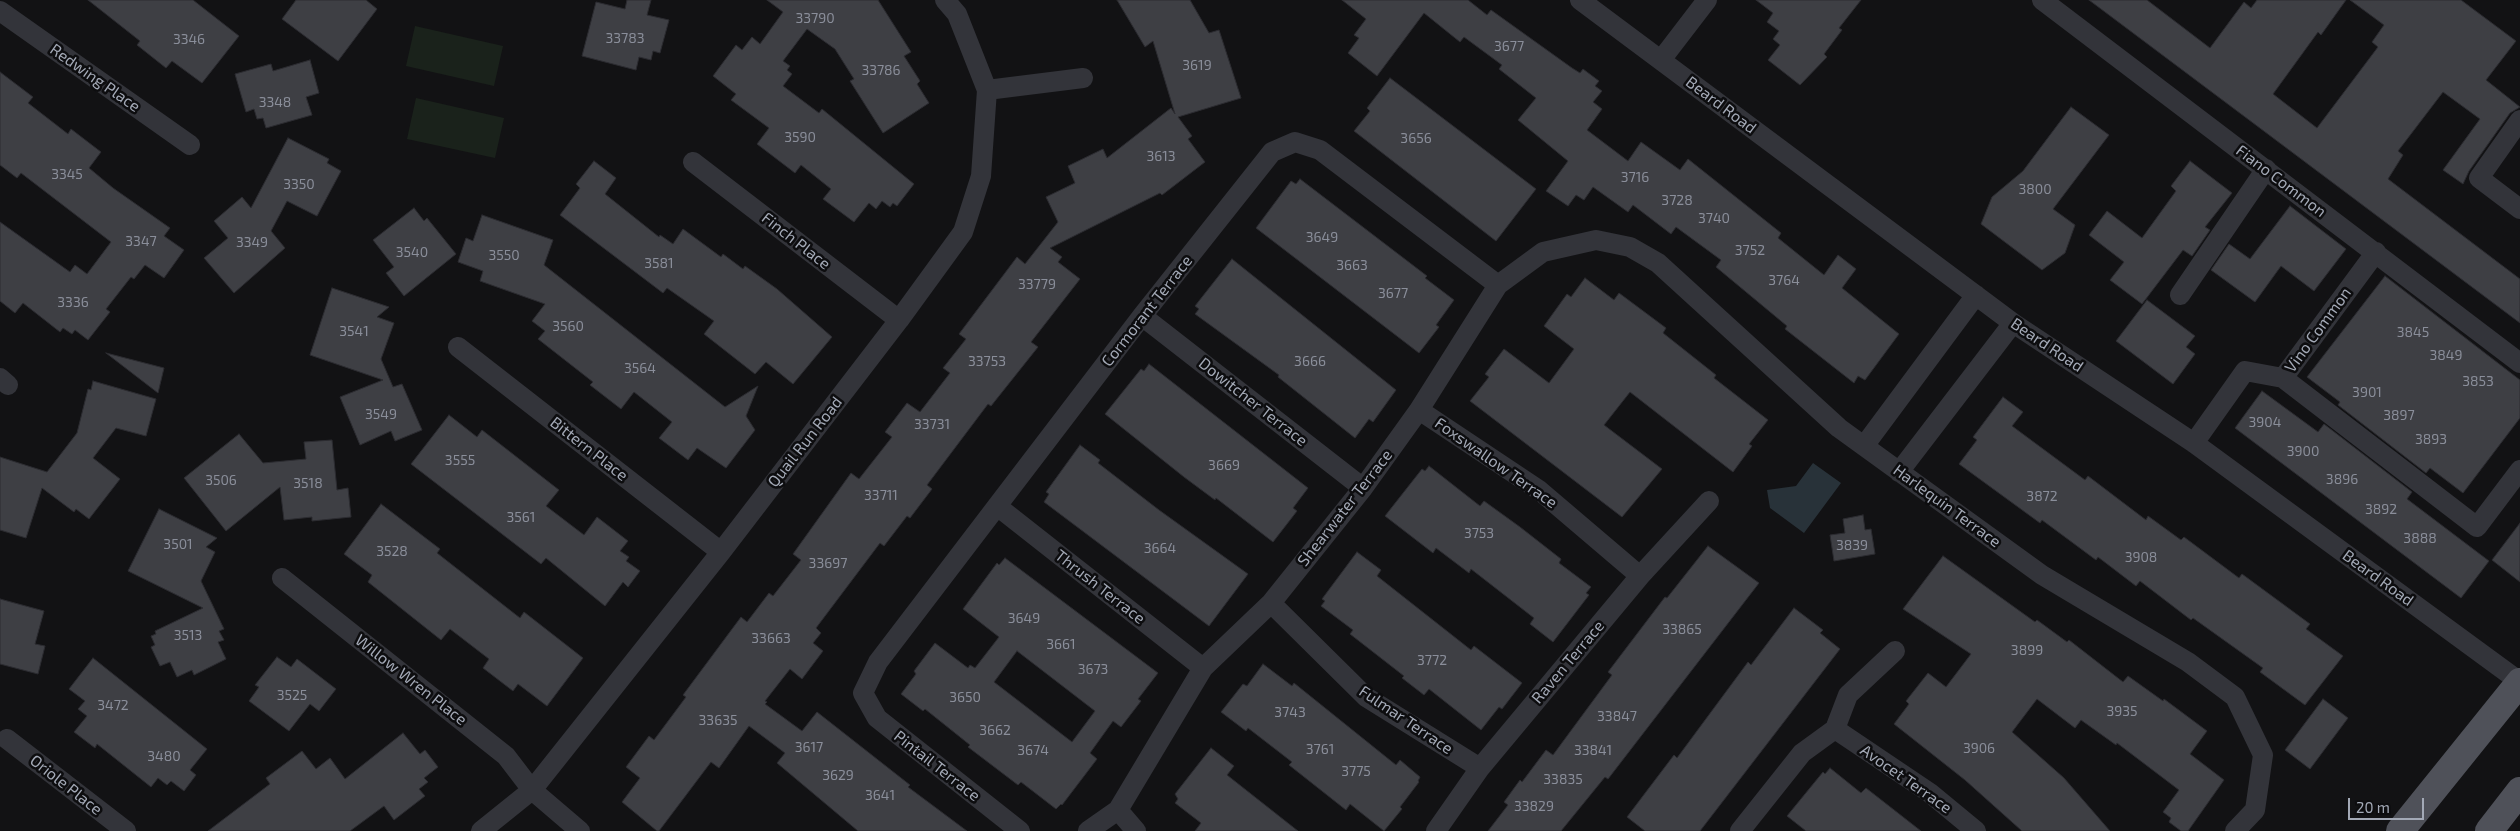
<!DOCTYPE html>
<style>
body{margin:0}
#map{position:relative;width:2520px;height:831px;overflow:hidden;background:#121214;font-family:"Exo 2",sans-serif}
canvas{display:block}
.scale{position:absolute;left:2348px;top:798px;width:76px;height:22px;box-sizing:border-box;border:2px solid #a3a9b6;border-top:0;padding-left:6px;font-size:15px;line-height:18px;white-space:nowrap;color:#a3a9b6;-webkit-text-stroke:4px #0d0d0f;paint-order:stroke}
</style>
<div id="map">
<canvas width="2520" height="831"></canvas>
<div class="scale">20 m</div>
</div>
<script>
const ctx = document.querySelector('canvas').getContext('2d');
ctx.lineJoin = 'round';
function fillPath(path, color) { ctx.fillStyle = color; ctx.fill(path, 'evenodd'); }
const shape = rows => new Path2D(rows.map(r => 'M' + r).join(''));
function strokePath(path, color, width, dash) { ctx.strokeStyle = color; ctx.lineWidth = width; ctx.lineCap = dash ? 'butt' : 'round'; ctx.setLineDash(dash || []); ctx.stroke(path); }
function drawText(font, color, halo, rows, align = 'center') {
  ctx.font = font + ' "Exo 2",sans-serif'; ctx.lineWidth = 5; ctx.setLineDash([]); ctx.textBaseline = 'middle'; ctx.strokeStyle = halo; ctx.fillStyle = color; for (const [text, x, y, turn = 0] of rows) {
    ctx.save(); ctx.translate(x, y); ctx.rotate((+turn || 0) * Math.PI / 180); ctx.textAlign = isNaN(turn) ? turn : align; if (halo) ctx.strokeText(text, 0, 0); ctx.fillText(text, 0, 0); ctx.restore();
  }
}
fillPath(shape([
 [415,26,503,46,494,86,406,66],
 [416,98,504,118,495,158,407,139]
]), '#1a221b');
fillPath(shape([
 [1813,463,1841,483,1804,533,1770,508,1767,490,1796,486]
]), '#283239');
const building = shape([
 [88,0,193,0,239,36,202,83,172,61,166,68,137,45,140,41,88,0],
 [296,0,366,0,377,9,338,61,282,19,296,0],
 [627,0,651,0,647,15,669,20,660,53,653,51,651,60,639,57,636,70,582,56,596,2,625,9,627,0],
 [767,0,878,0,911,52,904,56,920,81,917,84,929,103,883,133,850,81,854,79,835,49,807,29,783,61,790,66,787,70,792,74,783,86,819,113,822,109,914,184,897,206,893,203,890,207,882,201,876,209,869,203,854,222,823,199,831,189,801,165,795,173,757,144,769,128,731,100,736,94,713,76,736,45,742,50,752,37,760,44,783,12,767,0],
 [1117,0,1190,0,1209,33,1219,30,1241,98,1178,117,1192,136,1188,139,1205,162,1162,195,1160,193,1050,248,1062,257,1058,262,1080,279,1031,342,1038,347,991,406,988,404,927,485,932,489,910,518,907,516,884,546,880,543,816,628,821,633,813,643,823,651,802,679,790,669,765,701,767,702,765,704,802,731,817,712,910,785,908,787,967,831,858,831,777,763,785,753,749,726,719,768,711,762,659,831,657,831,622,802,640,778,626,767,649,736,654,740,686,697,683,695,741,617,747,622,769,593,773,596,801,560,793,554,851,473,859,479,892,437,885,432,907,403,920,412,950,373,943,368,966,339,959,334,1017,257,1025,264,1058,222,1046,197,1075,183,1068,166,1103,149,1107,158,1171,108,1175,114,1153,41,1145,47,1117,0],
 [1342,0,1468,0,1487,15,1491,10,1572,68,1580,73,1583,69,1599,81,1595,86,1602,91,1593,102,1602,109,1587,130,1628,161,1641,142,1680,170,1688,159,1781,233,1778,238,1824,275,1838,255,1856,269,1842,288,1899,334,1865,380,1858,376,1854,383,1785,329,1787,326,1716,267,1721,260,1676,227,1671,234,1633,205,1628,212,1593,187,1584,200,1576,195,1568,206,1546,191,1568,161,1518,120,1536,98,1499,69,1502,65,1464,37,1460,42,1424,13,1377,76,1348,53,1359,38,1354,35,1366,19,1342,0],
 [1756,0,1861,0,1839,28,1842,30,1824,54,1827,57,1800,85,1768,60,1780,45,1773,39,1779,31,1767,22,1773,13,1756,0],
 [2089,0,2147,0,2210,48,2244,2,2251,8,2257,0,2346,0,2321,35,2318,32,2273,94,2317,128,2378,47,2372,42,2384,25,2350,0,2461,0,2516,41,2486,80,2520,107,2510,113,2469,171,2463,184,2443,170,2480,119,2443,92,2398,151,2403,155,2388,179,2520,279,2520,323,2089,0],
 [310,60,319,93,306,97,312,115,266,128,263,118,257,119,254,109,246,112,235,74,271,64,273,71,310,60],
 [0,72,33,97,28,103,68,134,71,129,101,152,89,168,113,188,170,228,164,236,184,250,164,278,145,265,134,279,131,277,106,309,110,312,88,340,75,330,72,334,63,328,60,332,23,303,15,313,0,301,0,222,70,272,75,265,87,274,111,242,21,173,17,178,0,165,0,72],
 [1390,78,1536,189,1496,241,1354,131,1370,111,1367,108,1390,78],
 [2071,107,2109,135,2053,209,2075,225,2065,253,2042,270,1981,224,1992,197,2023,171,2071,107],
 [288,138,329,159,327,163,341,171,317,216,287,201,271,231,285,248,234,293,204,258,228,238,214,221,242,197,251,208,288,138],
 [594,161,616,178,605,194,659,237,660,235,673,244,683,229,721,257,723,254,743,269,745,266,777,289,832,337,793,384,766,362,755,374,704,334,714,321,667,288,663,293,560,215,580,188,576,184,594,161],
 [2190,161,2232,193,2205,227,2210,230,2192,256,2183,250,2142,304,2110,280,2124,262,2089,235,2107,211,2142,238,2176,191,2171,186,2190,161],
 [1300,179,1427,276,1425,278,1454,300,1436,325,1439,327,1419,353,1256,228,1291,181,1296,184,1300,179],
 [2290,206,2346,249,2314,291,2281,266,2255,302,2211,270,2229,244,2250,259,2290,206],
 [414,208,424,221,427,218,456,254,404,296,386,273,394,267,373,240,414,208],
 [482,215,553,240,544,265,725,407,758,386,746,416,755,430,726,468,697,448,688,460,659,438,672,422,634,392,621,409,590,385,593,382,538,339,545,331,532,321,545,304,480,281,483,271,458,262,466,238,473,241,482,215],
 [1232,259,1396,390,1373,422,1369,419,1355,438,1278,377,1279,375,1195,314,1199,309,1195,306,1232,259],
 [2385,276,2520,380,2520,418,2463,493,2430,468,2426,473,2338,405,2340,402,2307,377,2385,276],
 [1585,278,1614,300,1619,293,1666,328,1663,333,1716,375,1714,378,1768,420,1749,444,1752,446,1733,472,1630,392,1604,425,1662,469,1622,517,1470,401,1489,377,1485,374,1504,349,1549,383,1574,349,1544,326,1567,294,1571,297,1585,278],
 [332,288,389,307,377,317,394,323,381,359,393,387,402,384,422,430,395,441,391,431,360,445,340,397,383,380,310,355,332,288],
 [2147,300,2195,336,2186,347,2195,354,2173,384,2116,341,2147,300],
 [106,353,164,368,158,393,106,353],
 [1149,364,1308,488,1293,508,1297,511,1273,542,1216,498,1215,500,1184,477,1105,414,1141,369,1144,371,1149,364],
 [93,381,156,399,146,436,116,428,93,458,120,479,89,519,76,509,74,512,42,488,26,538,0,530,0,457,47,472,77,433,88,389,91,390,93,381],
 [2262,391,2318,432,2324,424,2412,492,2407,499,2489,561,2461,598,2235,428,2262,391],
 [2003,397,2023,412,2012,426,2085,480,2088,476,2146,520,2148,516,2181,540,2184,537,2239,578,2242,574,2310,624,2306,629,2343,656,2305,705,2260,672,2263,668,2193,618,2191,620,2140,581,2136,586,2098,557,2096,560,2042,520,2040,523,1959,464,1977,440,1973,437,2003,397],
 [449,415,477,437,482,430,559,490,546,506,584,535,597,517,628,541,620,551,629,557,626,561,640,571,628,587,623,582,605,606,546,558,541,564,411,464,449,415],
 [239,434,263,463,306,459,304,442,332,440,337,490,348,488,351,517,312,521,312,517,284,520,280,487,226,531,184,478,239,434],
 [1080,445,1100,460,1098,463,1159,510,1248,574,1209,626,1044,502,1049,494,1046,492,1080,445],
 [1429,466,1480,506,1484,501,1520,527,1561,559,1559,563,1591,587,1586,593,1589,595,1553,642,1530,624,1534,618,1471,569,1469,573,1436,548,1433,553,1385,516,1422,469,1425,471,1429,466],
 [381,504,440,549,437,553,520,618,524,612,583,658,547,706,518,684,513,691,483,668,489,659,450,629,441,640,368,582,372,575,344,554,381,504],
 [159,509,217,538,206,547,215,552,201,581,224,629,219,631,224,640,218,642,226,659,194,675,192,670,177,677,170,662,160,666,151,647,155,645,151,636,156,634,155,631,203,608,128,571,159,509],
 [1863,515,1865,530,1871,529,1875,554,1834,561,1830,535,1845,533,1843,519,1863,515],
 [2520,523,2520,582,2492,560,2520,523],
 [1708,546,1759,583,1608,779,1605,777,1561,831,1488,831,1508,805,1504,802,1520,780,1522,782,1546,750,1553,755,1612,675,1608,672,1665,597,1667,598,1708,546],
 [1357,552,1381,570,1377,576,1471,650,1474,646,1522,683,1502,709,1499,707,1481,730,1429,689,1424,695,1402,678,1404,676,1350,634,1353,630,1321,606,1325,601,1322,599,1357,552],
 [1943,556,2035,622,2037,620,2067,642,2069,640,2123,682,2128,676,2163,701,2164,699,2207,731,2190,754,2224,780,2188,831,2181,831,2169,822,2171,818,2163,812,2179,790,2117,743,2116,745,2081,720,2075,728,2037,699,2012,732,2064,778,2110,831,2022,831,1965,780,1894,724,1909,704,1906,701,1928,673,1946,687,1971,654,1903,609,1943,556],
 [1005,558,1158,673,1138,699,1141,701,1121,727,1113,721,1090,753,1097,759,1062,805,1061,804,1056,809,1021,782,1018,785,968,747,970,745,925,709,923,711,901,694,916,674,914,671,935,643,968,668,970,665,975,668,999,637,963,609,997,563,999,565,1005,558],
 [1017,651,1095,711,1072,742,994,682,1017,651],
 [0,599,44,611,35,644,45,646,38,674,0,664,0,599],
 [1794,608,1823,630,1820,633,1840,649,1700,831,1645,831,1627,817,1674,755,1677,758,1748,662,1751,665,1794,608],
 [277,657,291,667,297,659,336,689,319,711,310,704,289,731,249,701,259,687,255,685,277,657],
 [93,658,207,749,190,770,196,775,184,791,171,781,167,785,158,778,151,787,97,744,95,748,74,732,87,716,78,709,85,701,69,689,93,658],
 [1263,664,1292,686,1294,683,1396,765,1400,760,1420,777,1418,781,1419,782,1400,807,1402,809,1384,831,1350,804,1346,810,1289,765,1292,762,1248,728,1246,731,1221,712,1243,684,1247,686,1263,664],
 [2323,699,2348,718,2310,769,2285,750,2323,699],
 [403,733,420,754,425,750,438,767,424,778,428,782,419,789,425,796,394,820,384,806,350,831,208,831,270,784,266,778,302,751,316,769,330,758,345,779,403,733],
 [1211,748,1234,766,1227,775,1298,831,1195,831,1201,823,1175,803,1178,799,1175,794,1211,748],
 [1830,768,1861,793,1866,788,1921,831,1806,831,1787,816,1823,772,1825,774,1830,768]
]);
fillPath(building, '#3e3f44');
strokePath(building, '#2c2c31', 1);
strokePath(shape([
 [1580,0,2013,323,2194,443,2520,682],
 [2042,0,2520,363],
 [0,11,190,145],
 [1661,60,1707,0],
 [987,90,1083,78],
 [2520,120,2479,178,2520,209],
 [693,162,899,320],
 [2180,295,2266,169],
 [1142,316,1363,488],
 [458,347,721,552],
 [0,378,8,385],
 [2283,378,2477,527,2520,470],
 [1419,410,1539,490,1640,576],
 [2194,443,2245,371,2283,378,2376,252],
 [1864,446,1976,295],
 [1899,472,2013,323],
 [997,506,1203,668],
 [282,578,506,756,532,790,580,831],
 [1271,603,1366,697,1480,768],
 [1835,729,1930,793,1976,831],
 [7,739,126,831],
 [1118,810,1136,831],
 [481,831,532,790,721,552,899,320,963,232,981,176,987,90,957,14,945,0],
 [1020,831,877,718,863,693,878,662,1142,316,1272,152,1295,142,1320,150,1498,285],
 [1088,831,1118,810,1203,668,1271,603,1363,488,1419,410,1498,285,1543,252,1596,240,1630,247,1658,263,1839,428,2042,575,2188,662,2235,697,2263,755,2255,810,2235,831],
 [1436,831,1480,768,1640,576,1709,501],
 [1740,831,1802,753,1835,729,1848,695,1895,651]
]), '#33343a', 20);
strokePath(shape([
 [2400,831,2520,682],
 [2489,831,2520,791]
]), '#4f5159', 28);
drawText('14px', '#8a8e9a', null, [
 ["33790",815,18],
 ["33783",625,38],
 ["3346",189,39],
 ["3677",1509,46],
 ["3619",1197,65],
 ["33786",881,70],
 ["3348",275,102],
 ["3590",800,137],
 ["3656",1416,138],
 ["3613",1161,156],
 ["3345",67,174],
 ["3716",1635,177],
 ["3350",299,184],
 ["3800",2035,189],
 ["3728",1677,200],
 ["3740",1714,218],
 ["3649",1322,237],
 ["3347",141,241],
 ["3349",252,242],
 ["3752",1750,250],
 ["3540",412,252],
 ["3550",504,255],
 ["3581",659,263],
 ["3663",1352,265],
 ["3764",1784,280],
 ["33779",1037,284],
 ["3677",1393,293],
 ["3336",73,302],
 ["3560",568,326],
 ["3541",354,331],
 ["3845",2413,332],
 ["3849",2446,355],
 ["33753",987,361],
 ["3666",1310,361],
 ["3564",640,368],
 ["3853",2478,381],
 ["3901",2367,392],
 ["3549",381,414],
 ["3897",2399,415],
 ["3904",2265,422],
 ["33731",932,424],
 ["3893",2431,439],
 ["3900",2303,451],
 ["3555",460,460],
 ["3669",1224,465],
 ["3896",2342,479],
 ["3506",221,480],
 ["3518",308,483],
 ["33711",881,495],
 ["3872",2042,496],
 ["3892",2381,509],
 ["3561",521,517],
 ["3753",1479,533],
 ["3888",2420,538],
 ["3501",178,544],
 ["3839",1852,545],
 ["3664",1160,548],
 ["3528",392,551],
 ["3908",2141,557],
 ["33697",828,563],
 ["3649",1024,618],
 ["33865",1682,629],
 ["3513",188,635],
 ["33663",771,638],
 ["3661",1061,644],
 ["3899",2027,650],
 ["3772",1432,660],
 ["3673",1093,669],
 ["3525",292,695],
 ["3650",965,697],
 ["3472",113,705],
 ["3935",2122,711],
 ["3743",1290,712],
 ["33847",1617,716],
 ["33635",718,720],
 ["3662",995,730],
 ["3617",809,747],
 ["3906",1979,748],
 ["3761",1320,749],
 ["3674",1033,750],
 ["33841",1593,750],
 ["3480",164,756],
 ["3775",1356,771],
 ["3629",838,775],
 ["33835",1563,779],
 ["3641",880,795],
 ["33829",1534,806]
]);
drawText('16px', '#a3a9b6', '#0d0d0f', [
 ["Redwing Place",95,78,35],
 ["Beard Road",1721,105,37],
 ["Fiano Common",2281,181,37],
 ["Finch Place",796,241,38],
 ["Cormorant Terrace",1147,311,-52],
 ["Vino Common",2318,330,-54],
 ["Beard Road",2047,345,34],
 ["Dowitcher Terrace",1253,402,38],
 ["Quail Run Road",805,442,-52],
 ["Bittern Place",589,449,38],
 ["Foxswallow Terrace",1496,463,35],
 ["Harlequin Terrace",1947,506,36],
 ["Shearwater Terrace",1345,508,-52],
 ["Beard Road",2378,578,36],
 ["Thrush Terrace",1100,587,38],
 ["Raven Terrace",1568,662,-50],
 ["Willow Wren Place",411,680,38],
 ["Fulmar Terrace",1406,720,34],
 ["Pintail Terrace",937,766,38],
 ["Avocet Terrace",1906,779,35],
 ["Oriole Place",66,785,38]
]);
</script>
